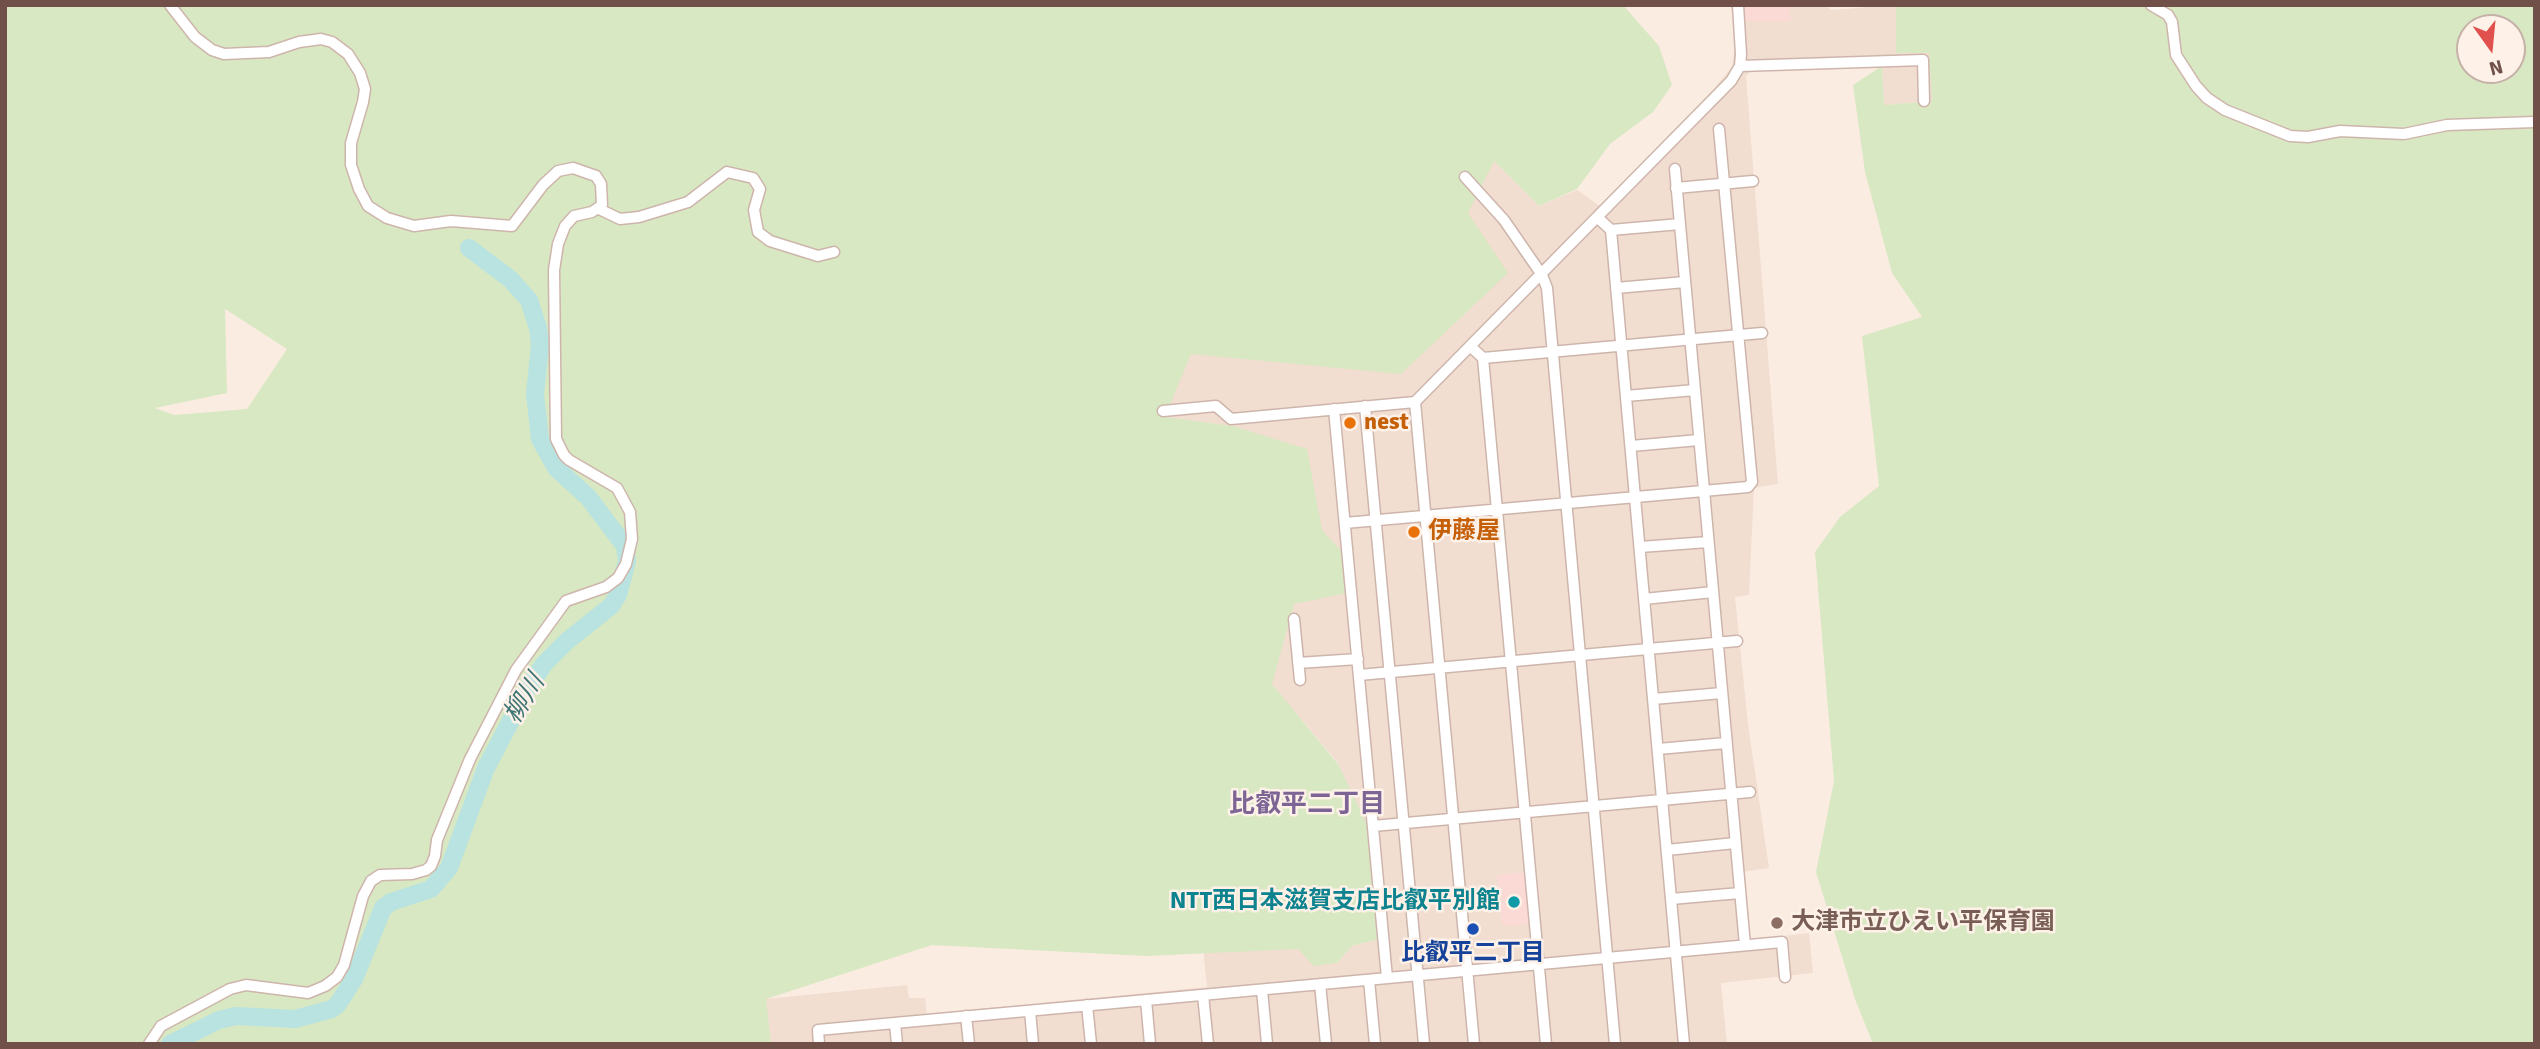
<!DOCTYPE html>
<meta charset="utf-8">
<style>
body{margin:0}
#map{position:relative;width:2540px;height:1049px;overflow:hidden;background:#fbece2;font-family:Signika,sans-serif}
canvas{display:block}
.frame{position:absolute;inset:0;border:7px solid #71504a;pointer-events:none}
.north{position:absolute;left:2456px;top:14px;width:70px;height:70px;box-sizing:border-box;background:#fef1e8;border:2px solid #c6b1a9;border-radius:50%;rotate:165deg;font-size:19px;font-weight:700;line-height:28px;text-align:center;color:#71504a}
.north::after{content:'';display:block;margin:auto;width:24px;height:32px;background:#e0504c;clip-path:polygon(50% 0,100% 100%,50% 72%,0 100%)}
</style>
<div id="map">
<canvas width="2540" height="1049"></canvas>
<div class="frame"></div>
<div class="north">N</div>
</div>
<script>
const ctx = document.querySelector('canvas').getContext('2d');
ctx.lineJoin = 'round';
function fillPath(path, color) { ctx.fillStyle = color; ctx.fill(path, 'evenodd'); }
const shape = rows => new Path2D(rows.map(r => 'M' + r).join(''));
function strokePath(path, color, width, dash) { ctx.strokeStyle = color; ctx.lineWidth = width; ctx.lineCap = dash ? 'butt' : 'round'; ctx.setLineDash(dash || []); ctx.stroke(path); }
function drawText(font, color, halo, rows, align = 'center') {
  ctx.font = font + ' Signika,"Noto Sans JP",sans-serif'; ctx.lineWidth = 5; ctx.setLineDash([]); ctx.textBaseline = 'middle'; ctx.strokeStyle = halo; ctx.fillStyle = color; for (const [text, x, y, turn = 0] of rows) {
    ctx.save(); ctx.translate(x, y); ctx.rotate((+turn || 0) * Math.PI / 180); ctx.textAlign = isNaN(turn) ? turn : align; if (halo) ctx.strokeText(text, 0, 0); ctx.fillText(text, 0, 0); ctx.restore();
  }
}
fillPath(shape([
 [1731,5,1827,5,1831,10,1896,5,1896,52,1930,53,1932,101,1884,105,1882,66,1753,69,1746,76,1778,484,1754,488,1749,595,1735,597,1748,724,1769,868,1742,872,1748,940,1809,933,1813,973,1721,983,1727,1044,771,1044,765,999,907,985,909,998,925,998,927,1014,1207,987,1201,930,1299,949,1314,965,1337,963,1352,946,1379,939,1338,763,1303,721,1275,716,1233,426,1165,418,1190,347,1441,205,1476,143,1539,206,1577,190,1600,206,1701,104,1732,67,1735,41]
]), '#f2ddd1');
fillPath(shape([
 [1743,5,1789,5,1791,21,1743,21],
 [1526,872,1530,915,1527,924,1502,926,1497,875]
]), '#fbdad6');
fillPath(shape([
 [5,5,1623,5,1659,46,1672,85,1653,112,1610,144,1577,189,1539,206,1494,161,1468,213,1508,273,1401,374,1191,354,1165,417,1233,426,1307,449,1322,530,1345,555,1347,593,1294,604,1272,684,1338,764,1367,824,1379,939,1352,946,1337,963,1314,966,1298,949,1147,956,932,945,766,999,771,1044,5,1044],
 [225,309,287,349,247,409,174,415,155,408,227,393],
 [1896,5,2535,5,2535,1044,1873,1044,1855,999,1816,872,1834,781,1815,552,1840,517,1879,486,1862,336,1922,317,1892,273,1865,172,1853,85,1882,66,1884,105,1932,101,1929,53,1896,53],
 [2470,28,2512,28,2512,70,2470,70]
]), '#d8e8c2');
strokePath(shape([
 [170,1044,219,1020,236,1016,295,1019,332,1009,338,1004,354,979,383,908,391,902,431,889,449,868,486,768,528,688,544,664,567,641,611,606,618,595,627,561,625,546,588,497,556,468,540,439,535,394,540,345,538,328,529,300,510,279,469,248]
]), '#b8e3e1', 18);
const minor = shape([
 [2151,5,2168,15,2172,22,2176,55,2196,86,2207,98,2225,110,2290,136,2308,137,2340,131,2404,134,2447,125,2535,122],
 [1740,66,1923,60,1924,101],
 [1675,169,1745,945],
 [1465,177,1504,220,1542,275,1547,288,1615,1044],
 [1676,188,1753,181],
 [599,209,620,219,639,217,688,202,727,172,753,178,760,189,754,210,758,232,770,241,818,256,834,252],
 [1598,218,1611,230,1684,1044],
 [1611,230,1680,224],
 [1616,288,1685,282],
 [1470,346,1483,358,1546,1044],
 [1483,358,1762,333],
 [1626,396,1695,390],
 [1415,402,1474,1044],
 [1365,406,1424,1044],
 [1334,409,1387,978],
 [1163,411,1216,406,1231,419,1415,402,1731,81,1740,66,1741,54,1738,5],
 [1631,446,1699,440],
 [1345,523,1748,487,1752,482,1719,129],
 [1640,547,1708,542],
 [1644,599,1713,592],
 [1294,619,1300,680],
 [1298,663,1358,659],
 [1359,675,1737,641],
 [1653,699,1722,693],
 [1658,749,1726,743],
 [1373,826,1750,792],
 [1667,850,1735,843],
 [1671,899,1740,893],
 [1369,980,1375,1044],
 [1320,984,1326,1044],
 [1262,990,1267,1044],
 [1203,995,1208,1044],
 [1146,1000,1150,1044],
 [1087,1005,1091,1044],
 [1030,1011,1033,1044],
 [966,1016,969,1044],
 [895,1023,897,1044],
 [149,1044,161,1026,230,989,246,985,308,993,325,986,337,977,344,965,363,896,371,881,380,875,412,874,426,870,431,866,435,856,437,840,470,759,516,670,566,601,606,587,618,578,626,564,632,539,630,512,617,488,569,460,564,455,556,439,554,270,558,244,565,226,574,216,592,212,602,205,601,184,596,176,573,168,558,171,543,185,512,226,451,221,414,226,387,218,368,206,359,189,351,165,351,143,363,102,365,89,360,73,348,54,332,42,321,39,299,42,269,52,224,54,212,50,195,37,170,5],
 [819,1044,818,1030,1782,942,1785,977]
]);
strokePath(minor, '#ceb5ac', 13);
strokePath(minor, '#fff', 10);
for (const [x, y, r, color] of [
 [1350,423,7,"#e8710a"],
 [1414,532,7,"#e8710a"],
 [1514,902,7,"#0f9aa8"],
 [1777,923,7,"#8d6e63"],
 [1473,929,7,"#1a4fb4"]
]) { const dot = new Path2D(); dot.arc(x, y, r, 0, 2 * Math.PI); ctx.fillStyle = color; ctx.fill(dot); strokePath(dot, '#fef1e8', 2.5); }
drawText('bold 24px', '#c56008', '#fef1e8', [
 ["nest",1364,423],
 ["伊藤屋",1428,532]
], 'left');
drawText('bold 24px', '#0d838f', '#fef1e8', [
 ["NTT西日本滋賀支店比叡平別館",1500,902]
], 'right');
drawText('bold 24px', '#785e54', '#fef1e8', [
 ["大津市立ひえい平保育園",1791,923]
], 'left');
drawText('bold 24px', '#164399', '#fef1e8', [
 ["比叡平二丁目",1473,954]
]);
drawText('italic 26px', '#3f7675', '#fef1e8', [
 ["柳川",525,699,-58]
]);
drawText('bold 26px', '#7c6595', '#fef1e8', [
 ["比叡平二丁目",1307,805]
]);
</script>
